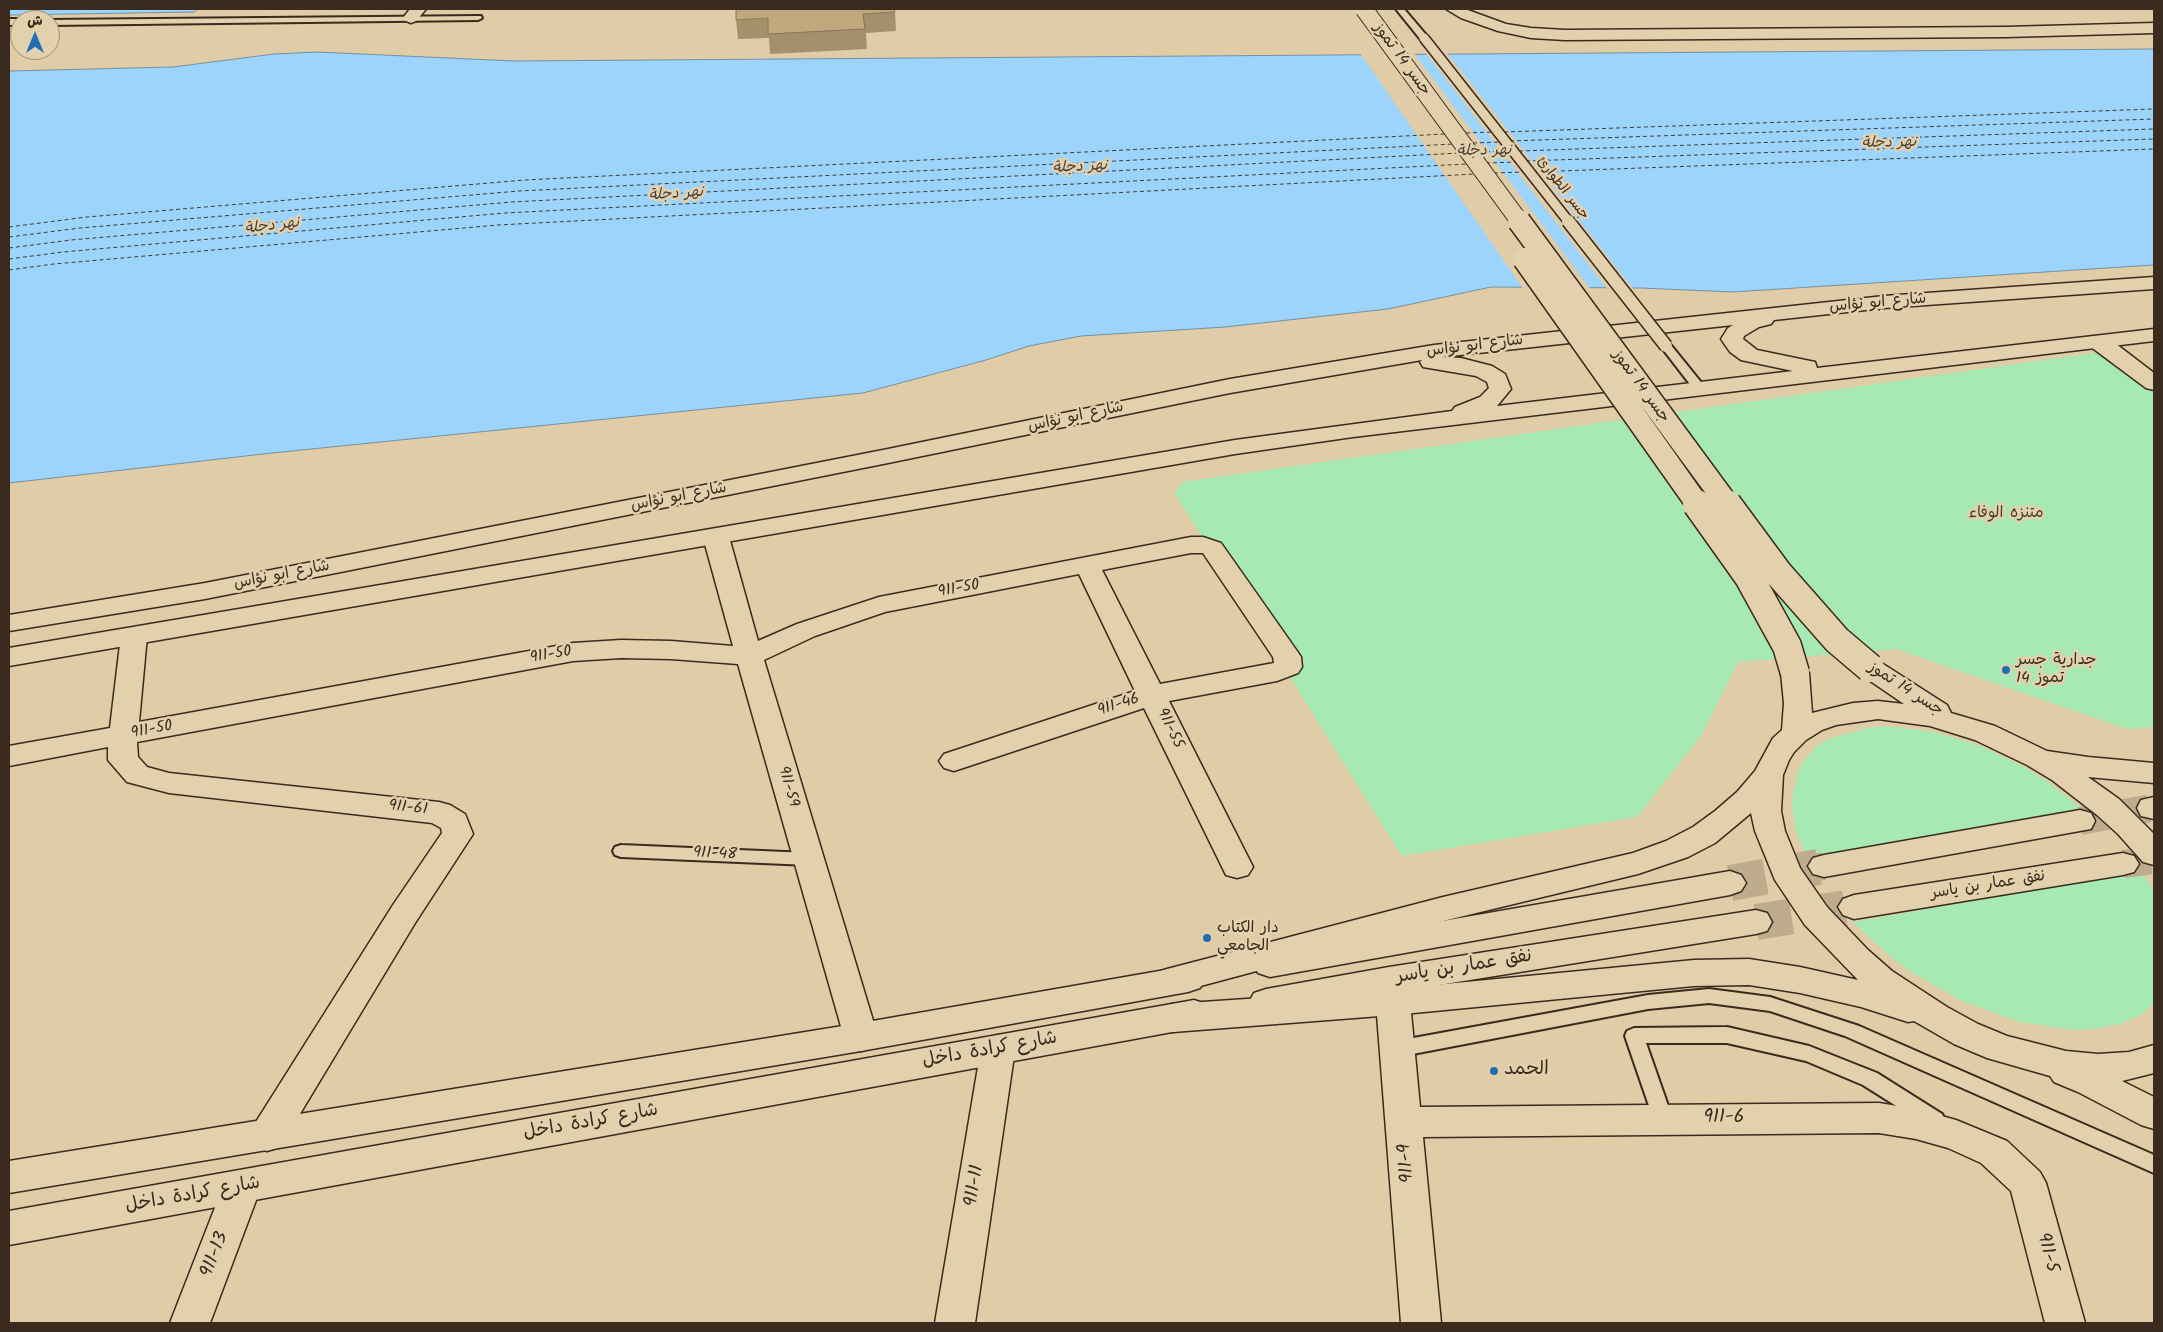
<!DOCTYPE html>
<meta charset="utf-8">
<style>
body{margin:0}
#map{position:relative;width:2163px;height:1332px;overflow:hidden;background:#e0cca7;font-family:Kalam,"Playpen Sans Arabic",sans-serif}
canvas{display:block}
.frame{position:absolute;inset:0;border:10px solid #3b2a1e;pointer-events:none}
.north{position:absolute;left:10px;top:10px;width:50px;height:50px;box-sizing:border-box;background:#e3d1ae;border:1px solid #a08e74;border-radius:50%;rotate:0deg;font-size:14px;font-weight:700;line-height:20px;text-align:center;color:#3b2a1e}
.north::after{content:'';display:block;margin:auto;width:18px;height:22px;background:#1f6fb2;clip-path:polygon(50% 0,100% 100%,50% 72%,0 100%)}
</style>
<div id="map">
<canvas width="2163" height="1332"></canvas>
<div class="frame"></div>
<div class="north">ش</div>
</div>
<script>
const ctx = document.querySelector('canvas').getContext('2d');
ctx.lineJoin = 'round';
function fillPath(path, color) { ctx.fillStyle = color; ctx.fill(path, 'evenodd'); }
const shape = rows => new Path2D(rows.map(r => 'M' + r).join(''));
function strokePath(path, color, width, dash) { ctx.strokeStyle = color; ctx.lineWidth = width; ctx.lineCap = dash ? 'butt' : 'round'; ctx.setLineDash(dash || []); ctx.stroke(path); }
function drawText(font, color, halo, rows, align = 'center') {
  ctx.font = font + ' Kalam,"Playpen Sans Arabic",sans-serif'; ctx.lineWidth = 5; ctx.setLineDash([]); ctx.textBaseline = 'middle'; ctx.strokeStyle = halo; ctx.fillStyle = color; for (const [text, x, y, turn = 0] of rows) {
    ctx.save(); ctx.translate(x, y); ctx.rotate((+turn || 0) * Math.PI / 180); ctx.textAlign = isNaN(turn) ? turn : align; if (halo) ctx.strokeText(text, 0, 0); ctx.fillText(text, 0, 0); ctx.restore();
  }
}
fillPath(shape([
 [2101,352,2154,389,2154,727,2127,729,1896,649,1738,662,1701,736,1637,817,1402,856,1175,494,1182,482],
 [1888,726,1934,732,1981,746,2026,768,2047,781,2084,810,1809,862,1796,831,1793,814,1792,798,1799,769,1806,757,1817,746,1831,738,1867,728],
 [2142,872,2154,892,2154,1003,2142,1014,2123,1023,2101,1028,2075,1030,2020,1022,1964,1002,1914,974,1891,957,1852,922]
]), '#a7e9b2');
const water = shape([
 [9,9,198,9,194,12,9,15,9,9],
 [2154,49,2154,265,1733,292,1641,288,1491,287,1388,309,1225,327,1081,336,1029,346,986,360,863,393,272,453,9,483,9,71,173,67,274,54,317,52,514,61,2154,49]
]);
fillPath(water, '#9cd4fb');
strokePath(water, '#7590a3', 1);
fillPath(shape([
 [1413,52,1591,290,1524,290,1360,53],
 [1425,52,1446,52,1635,291,1608,290]
]), '#e0cca7');
strokePath(shape([
 [1504,132,2154,109],
 [1466,133,1492,132],
 [1510,141,2154,119],
 [1473,143,1501,142],
 [1519,151,2154,129],
 [1479,152,1507,151],
 [1526,161,2154,139],
 [1486,163,1517,162],
 [1533,172,2154,149],
 [1494,173,1524,172],
 [9,227,87,217,525,180,1445,134],
 [9,237,80,228,519,191,1454,144],
 [9,248,71,240,512,202,1460,153],
 [9,259,63,252,505,213,1467,164],
 [9,270,54,264,498,225,1475,174]
]), '#453b34', 1, [4, 3]);
strokePath(shape([
 [2080,821,2152,808],
 [2123,864,2154,860],
 [1812,868,1824,866]
]), '#bfac8c', 28, [28, 14]);
strokePath(shape([
 [1730,883,1819,867],
 [1756,922,1854,907]
]), '#bfac8c', 36, [36, 18]);
const service = shape([
 [1396,9,1404,9,1427,36,1427,40,1421,40,1396,9],
 [481,16,482,18,478,20,50,25,50,20,48,20,481,16],
 [9,19,20,19,22,20,20,20,20,25,9,25,9,19],
 [1666,342,1670,344,1704,386,1706,389,1704,392,1696,392,1662,348,1660,346,1666,342],
 [621,845,809,853,815,855,817,859,815,863,809,865,621,857,615,855,613,851,615,847,621,845],
 [1709,989,1770,997,1859,1026,2154,1155,2154,1173,1845,1036,1770,1011,1709,1003,1648,1009,1397,1057,1390,1054,1388,1049,1390,1044,1397,1041,1648,995,1709,989],
 [1727,1027,1809,1046,1877,1073,1942,1114,1945,1120,1942,1126,1935,1128,1928,1126,1863,1085,1806,1061,1727,1043,1646,1043,1673,1120,1670,1126,1663,1128,1656,1126,1625,1036,1627,1031,1634,1028,1727,1027]
]);
const minor = shape([
 [410,9,426,9,416,21,411,23,406,21,403,18,410,9],
 [1446,9,1465,9,1506,24,1531,28,1565,30,2006,27,2154,23,2154,33,2006,37,1565,40,1531,38,1498,31,1461,18,1446,9],
 [2099,336,2107,337,2154,373,2154,390,2146,388,2091,347,2088,342,2091,337,2099,336],
 [716,529,725,532,729,537,758,641,797,624,879,597,1191,537,1203,537,1221,543,1297,651,1301,657,1302,667,1298,673,1277,681,1169,701,1253,867,1248,875,1237,878,1226,875,1144,708,954,771,944,768,939,761,944,754,1135,691,1079,574,885,612,815,636,764,660,878,1037,873,1047,861,1051,849,1047,844,1037,738,664,671,659,621,658,573,661,137,742,138,757,147,767,169,773,439,802,450,805,465,814,473,834,415,923,280,1147,267,1151,254,1147,249,1136,254,1125,393,905,442,833,441,828,432,823,169,793,127,782,108,760,108,747,9,766,9,746,110,728,121,636,124,630,134,628,144,630,147,636,139,722,573,643,621,640,671,641,733,646,703,537,707,532,716,529],
 [1191,553,1203,553,1273,657,1274,663,1160,684,1102,570,1191,553],
 [1393,989,1405,993,1410,1002,1420,1107,1879,1103,1916,1109,1956,1120,2007,1141,2040,1172,2046,1183,2085,1323,2045,1323,2011,1191,1981,1163,1948,1148,1916,1139,1879,1133,1423,1137,1441,1323,1401,1323,1376,1002,1381,993,1393,989],
 [998,1035,1010,1039,1015,1049,975,1323,935,1323,981,1049,986,1039,998,1035],
 [242,1171,255,1175,261,1187,210,1323,170,1323,223,1187,229,1175,242,1171]
]);
const secondary = shape([
 [2154,797,2154,819,2141,816,2137,808,2141,800,2154,797],
 [2080,810,2091,813,2095,821,2091,829,1824,877,1813,874,1808,866,1813,858,1824,855,2080,810],
 [2123,853,2134,856,2139,864,2134,872,2123,875,1854,919,1843,915,1838,907,1843,899,1854,895,2123,853],
 [1730,871,1741,875,1746,883,1741,891,1730,895,1270,977,1258,973,1253,964,1258,955,1270,951,1730,871],
 [1756,910,1767,913,1772,922,1767,931,1756,934,1389,993,1266,1015,1254,1011,1249,1002,1254,993,1266,989,1389,967,1756,910],
 [1188,966,1200,970,1205,979,1200,988,1188,992,861,1051,9,1193,9,1161,861,1023,1188,966],
 [1194,1000,1206,1004,1211,1014,1206,1024,1194,1028,9,1245,9,1211,1194,1000]
]);
const primary = shape([
 [2154,277,2154,289,1884,308,1774,320,1771,324,1759,327,1744,336,1743,339,1757,350,1815,362,1817,368,2154,329,2154,341,1353,437,1235,454,9,666,9,648,1235,440,1452,411,1455,407,1480,397,1489,388,1487,382,1476,376,1423,367,1420,362,1422,360,1230,393,888,463,205,599,9,631,9,615,205,583,888,449,1230,379,1434,345,1884,296,2154,277],
 [1733,325,1728,328,1721,339,1730,352,1741,360,1793,371,1497,406,1511,389,1505,374,1492,366,1461,358,1442,357,1733,325],
 [1870,659,1880,662,1947,705,1951,713,1995,726,2047,751,2088,757,2154,763,2154,783,2088,777,2119,799,2154,834,2154,865,2143,862,2118,834,2097,815,2052,780,2027,765,1975,740,1930,726,1878,719,1836,725,1822,730,1806,740,1794,752,1789,760,1783,775,1781,811,1785,831,1800,868,1827,907,1868,950,1892,971,1947,1007,1978,1024,2007,1036,2066,1051,2098,1054,2129,1052,2154,1045,2154,1073,2122,1081,2154,1097,2154,1129,2141,1125,2078,1092,2054,1082,2050,1076,1987,1058,1954,1044,1914,1021,1908,1022,1861,1007,1800,993,1749,985,1694,986,1393,1015,1173,1032,1161,1028,1156,1018,1161,1008,1173,1004,1393,989,1694,960,1749,959,1800,967,1858,980,1805,925,1775,880,1755,831,1751,813,1715,843,1688,857,1638,874,1443,921,1167,995,1155,991,1150,982,1155,973,1167,969,1443,897,1633,853,1666,841,1693,827,1715,811,1737,792,1755,771,1773,738,1782,730,1784,703,1781,673,1785,667,1795,664,1805,667,1809,673,1812,713,1853,703,1878,701,1904,704,1860,674,1856,668,1860,662,1870,659]
]);
strokePath(service, '#3b2a1e', 4);
strokePath(minor, '#3b2a1e', 3);
strokePath(secondary, '#3b2a1e', 3);
strokePath(primary, '#3b2a1e', 3);
fillPath(service, '#e3d1ae');
fillPath(minor, '#e3d1ae');
fillPath(secondary, '#e3d1ae');
fillPath(primary, '#e3d1ae');
const serviceBridgeFar1 = shape([
 [1424,38,1569,222]
]);
const serviceBridge = shape([
 [1568,221,1666,346]
]);
const primaryBridgeFar2 = shape([
 [1364,9,1520,222]
]);
const primaryBridgeFar1 = shape([
 [1519,221,1728,505],
 [1524,259,1698,505]
]);
const primaryBridge = shape([
 [1697,504,1749,577,1787,646,1795,673],
 [1727,504,1778,573,1837,640,1870,668]
]);
strokePath(serviceBridgeFar1, '#3b2a1e', 12, []);
strokePath(serviceBridge, '#3b2a1e', 15, []);
strokePath(primaryBridgeFar2, '#3b2a1e', 19, []);
strokePath(primaryBridgeFar1, '#3b2a1e', 25, []);
strokePath(primaryBridge, '#3b2a1e', 31, []);
strokePath(serviceBridgeFar1, '#e3d1ae', 9);
strokePath(serviceBridge, '#e3d1ae', 12);
strokePath(primaryBridgeFar2, '#e3d1ae', 17);
strokePath(primaryBridgeFar1, '#e3d1ae', 22);
strokePath(primaryBridge, '#e3d1ae', 28);
fillPath(shape([
 [895,12,896,31,866,33,867,49,770,54,769,38,738,39,736,20]
]), '#a6906b');
const building = shape([
 [736,9,894,9,895,12,863,14,865,29,768,34,768,18,736,20,736,9]
]);
fillPath(building, '#c1a77c');
strokePath(building, '#877557', 1);
for (const [x, y, r, color] of [
 [2006,670,5,"#1f6fb2"],
 [1207,938,5,"#1f6fb2"],
 [1494,1071,5,"#1f6fb2"]
]) { const dot = new Path2D(); dot.arc(x, y, r, 0, 2 * Math.PI); ctx.fillStyle = color; ctx.fill(dot); strokePath(dot, '#e3d1ae', 2); }
drawText('14px', '#3b2a1e', '#e3d1ae', [
 ["جسر الطوارئ",1562,189,52]
]);
drawText('italic 15px', '#453b34', '#e3d1ae', [
 ["نهر دجلة",1889,144,-1],
 ["نهر دجلة",1484,152,-1],
 ["نهر دجلة",1080,168,-3],
 ["نهر دجلة",676,195,-4],
 ["نهر دجلة",272,227,-7]
]);
drawText('16px', '#3b2a1e', '#e3d1ae', [
 ["جسر 14 تموز",1401,60,54],
 ["شارع ابو نؤاس",1878,304,-5],
 ["شارع ابو نؤاس",1475,347,-7],
 ["جسر 14 تموز",1640,387,54],
 ["شارع ابو نؤاس",1076,418,-12],
 ["شارع ابو نؤاس",679,498,-11],
 ["شارع ابو نؤاس",282,576,-11],
 ["911-50",959,590,-11],
 ["911-50",551,656,-10],
 ["جسر 14 تموز",1905,690,33],
 ["911-46",1119,706,-18],
 ["911-55",1169,729,64],
 ["911-50",152,731,-11],
 ["911-59",787,787,74],
 ["911-61",408,809,6],
 ["911-48",715,855,3],
 ["نفق عمار بن ياسر",1988,886,-9]
]);
drawText('16px', '#463d2d', '#e3d1ae', [
 ["متنزه الوفاء",2006,514]
]);
drawText('16px', '#3b2a1e', '#e3d1ae', [
 ["جدارية جسر",2016,661],
 ["14 تموز",2016,679],
 ["دار الكتاب",1217,929],
 ["الجامعي",1217,947]
], 'left');
drawText('19px', '#3b2a1e', '#e3d1ae', [
 ["نفق عمار بن ياسر",1464,968,-9],
 ["شارع كرادة داخل",990,1051,-10],
 ["911-6",1724,1119],
 ["شارع كرادة داخل",591,1123,-10],
 ["911-9",1408,1163,-95],
 ["911-11",976,1186,-81],
 ["شارع كرادة داخل",193,1196,-10],
 ["911-5",2046,1253,75],
 ["911-13",216,1255,-69]
]);
drawText('19px', '#3b2a1e', '#e3d1ae', [
 ["الحمد",1504,1071]
], 'left');
</script>
